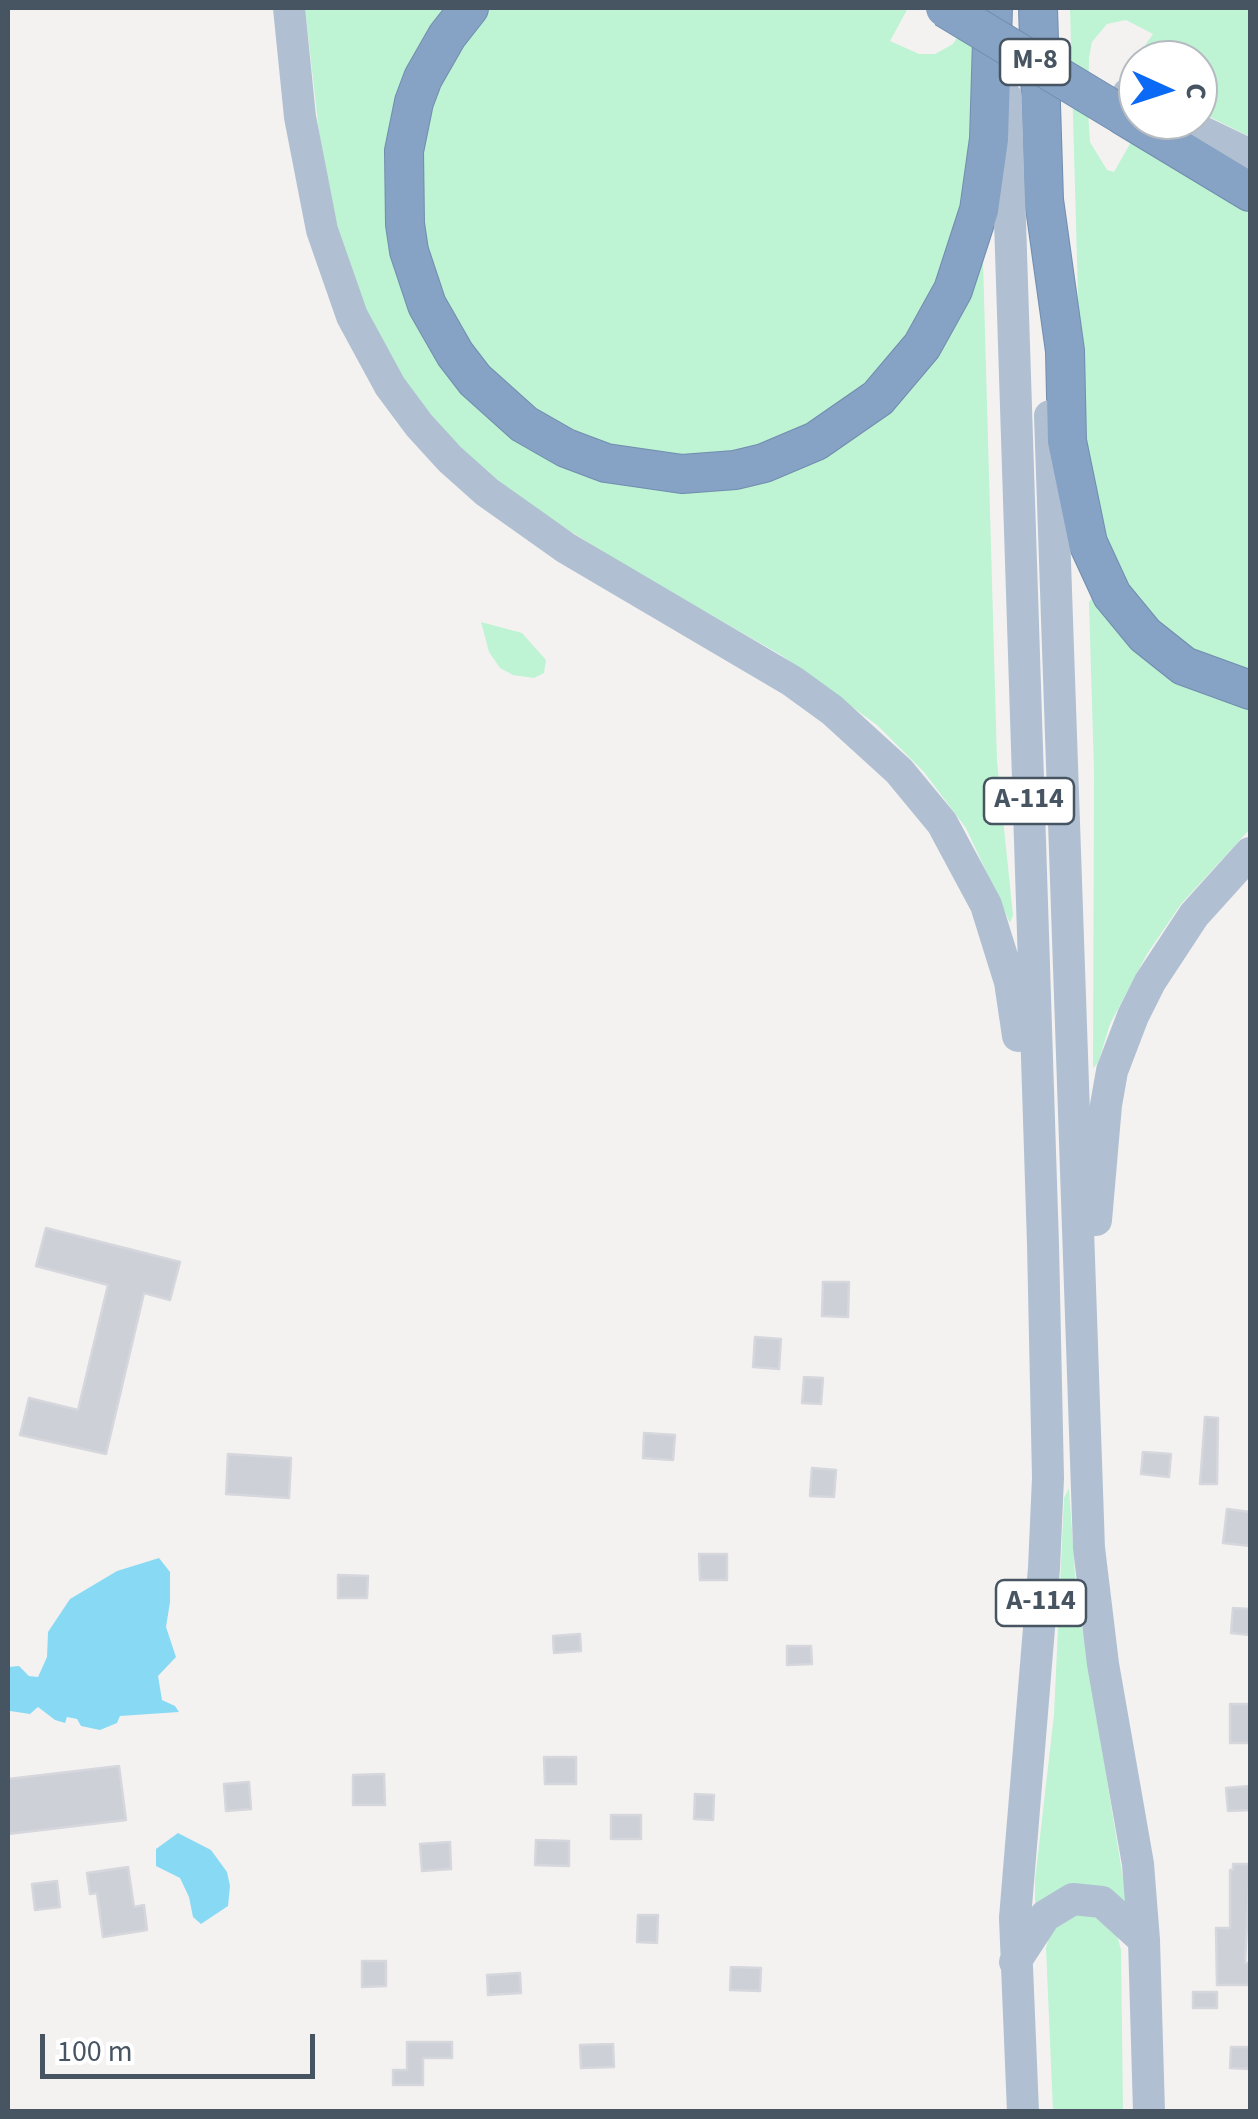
<!DOCTYPE html>
<meta charset="utf-8">
<style>
body{margin:0}
#map{position:relative;width:1258px;height:2119px;overflow:hidden;background:#f4f2f1;font-family:"Source Sans 3",sans-serif}
canvas{display:block}
.frame{position:absolute;inset:0;border:10px solid #475461;pointer-events:none}
.north{position:absolute;left:1118px;top:40px;width:100px;height:100px;box-sizing:border-box;background:#fff;border:2px solid #b5bbc0;border-radius:50%;rotate:93deg;font-size:28px;font-weight:700;line-height:40px;text-align:center;color:#475461}
.north::after{content:'';display:block;margin:auto;width:35px;height:45px;background:#0b6af5;clip-path:polygon(50% 0,100% 100%,50% 72%,0 100%)}
.scale{position:absolute;left:40px;top:2034px;width:275px;height:45px;box-sizing:border-box;border:5px solid #475461;border-top:0;padding-left:12px;font-size:30px;line-height:35px;white-space:nowrap;color:#475461;-webkit-text-stroke:8px #fff;paint-order:stroke}
</style>
<div id="map">
<canvas width="1258" height="2119"></canvas>
<div class="frame"></div>
<div class="north">С</div>
<div class="scale">100 m</div>
</div>
<script>
const ctx = document.querySelector('canvas').getContext('2d');
ctx.lineJoin = 'round';
function fillPath(path, color) { ctx.fillStyle = color; ctx.fill(path, 'evenodd'); }
const shape = rows => new Path2D(rows.map(r => 'M' + r).join(''));
function strokePath(path, color, width, dash) { ctx.strokeStyle = color; ctx.lineWidth = width; ctx.lineCap = dash ? 'butt' : 'round'; ctx.setLineDash(dash || []); ctx.stroke(path); }
function drawText(font, color, halo, rows, align = 'center') {
  ctx.font = font + ' "Source Sans 3",sans-serif'; ctx.lineWidth = 8; ctx.setLineDash([]); ctx.textBaseline = 'middle'; ctx.strokeStyle = halo; ctx.fillStyle = color; for (const [text, x, y, turn = 0] of rows) {
    ctx.save(); ctx.translate(x, y); ctx.rotate((+turn || 0) * Math.PI / 180); ctx.textAlign = isNaN(turn) ? turn : align; if (halo) ctx.strokeText(text, 0, 0); ctx.fillText(text, 0, 0); ctx.restore();
  }
}
fillPath(shape([
 [305,8,447,8,389,135,385,209,391,251,413,314,446,373,501,429,523,445,570,470,622,485,675,491,763,481,815,462,863,433,887,413,928,369,958,320,983,261,997,761,1013,915,1010,923,966,828,924,772,877,725,781,655,626,566,527,504,460,449,409,388,371,325,336,221,319,132],
 [489,8,908,8,890,41,919,54,935,54,953,44,975,8,972,142,959,218,936,288,916,324,875,378,833,412,783,438,732,453,676,458,602,446,536,415,462,341,425,258,417,189,432,94,473,26],
 [1070,8,1250,8,1250,137,1198,111,1198,60,1138,60,1138,75,1128,69,1153,34,1126,20,1107,24,1092,42,1089,58,1088,111,1090,142,1107,170,1114,172,1131,142,1250,213,1250,674,1210,662,1141,611,1098,530,1081,404],
 [1092,598,1117,630,1151,665,1211,697,1250,708,1250,829,1181,904,1147,954,1110,1024,1098,1063,1093,1068,1094,772,1089,602],
 [481,622,522,633,546,660,544,673,534,678,513,675,500,668,489,652],
 [1069,1488,1076,1590,1127,1903,1044,1899,1035,1903,1035,1880,1054,1715,1064,1498],
 [1089,1912,1117,1935,1121,1950,1123,2111,1053,2111,1046,1948,1049,1937,1067,1915]
]), '#bef3d4');
fillPath(shape([
 [159,1558,170,1572,170,1602,166,1627,176,1657,158,1676,162,1700,175,1706,179,1712,120,1716,117,1723,100,1730,81,1726,77,1719,67,1717,65,1723,55,1720,38,1707,30,1714,10,1711,8,1706,8,1667,19,1666,29,1676,38,1677,47,1657,48,1632,70,1599,117,1571],
 [178,1833,211,1850,227,1872,230,1886,228,1906,201,1924,193,1917,189,1897,180,1878,156,1866,156,1849]
]), '#88daf4');
const building = shape([
 [46,1228,180,1262,170,1300,144,1293,106,1454,20,1435,29,1398,78,1410,108,1285,36,1266,46,1228],
 [823,1282,849,1282,848,1317,822,1316,823,1282],
 [755,1337,781,1339,779,1369,753,1367,755,1337],
 [804,1377,823,1378,821,1404,802,1403,804,1377],
 [1205,1417,1218,1418,1217,1484,1200,1484,1205,1417],
 [644,1433,675,1435,673,1460,643,1458,644,1433],
 [1143,1452,1171,1454,1169,1477,1141,1474,1143,1452],
 [228,1454,291,1458,289,1498,226,1494,228,1454],
 [812,1468,836,1470,834,1497,810,1496,812,1468],
 [1227,1509,1250,1512,1250,1546,1223,1543,1227,1509],
 [699,1554,727,1554,727,1580,700,1580,699,1554],
 [338,1575,368,1576,367,1598,338,1598,338,1575],
 [1233,1608,1250,1609,1250,1635,1231,1633,1233,1608],
 [580,1634,581,1651,554,1653,553,1636,580,1634],
 [787,1646,811,1646,812,1664,787,1665,787,1646],
 [1230,1704,1250,1704,1250,1743,1230,1743,1230,1704],
 [544,1757,576,1757,576,1784,545,1784,544,1757],
 [119,1766,126,1820,8,1834,8,1779,119,1766],
 [384,1774,385,1805,353,1805,353,1775,384,1774],
 [249,1782,251,1809,226,1811,224,1784,249,1782],
 [1250,1786,1250,1810,1228,1811,1226,1788,1250,1786],
 [695,1794,714,1795,713,1820,694,1819,695,1794],
 [611,1815,641,1815,641,1839,611,1839,611,1815],
 [536,1840,569,1841,569,1866,535,1865,536,1840],
 [450,1842,451,1869,422,1871,420,1844,450,1842],
 [1233,1864,1250,1864,1245,1963,1249,1963,1249,1985,1217,1985,1216,1928,1230,1928,1230,1870,1233,1870,1233,1864],
 [128,1867,134,1907,144,1905,147,1930,103,1937,97,1893,90,1894,87,1873,128,1867],
 [57,1881,60,1907,35,1910,32,1884,57,1881],
 [638,1915,658,1915,657,1943,637,1942,638,1915],
 [362,1961,386,1961,386,1986,362,1987,362,1961],
 [731,1967,761,1968,760,1991,730,1990,731,1967],
 [520,1973,521,1993,488,1995,487,1975,520,1973],
 [1193,1992,1217,1992,1217,2008,1193,2008,1193,1992],
 [407,2042,452,2042,452,2058,423,2058,423,2085,393,2085,393,2070,407,2070,407,2042],
 [613,2044,614,2067,581,2068,580,2045,613,2044],
 [1231,2047,1250,2047,1250,2069,1230,2068,1231,2047]
]);
fillPath(building, '#cdd0d7');
strokePath(building, '#d5d7dd', 2.5);
const highway = shape([
 [469,8,447,36,423,78,414,102,404,151,405,224,409,251,427,305,455,354,475,380,524,424,566,448,606,463,682,474,735,470,764,463,816,441,878,398,922,346,953,290,979,210,989,139,993,8],
 [1038,8,1044,200,1065,351,1067,441,1088,543,1112,595,1145,635,1184,666,1250,690],
 [1124,116,1250,192]
]);
strokePath(highway, '#718daf', 40);
strokePath(shape([
 [289,8,300,117,322,230,352,316,390,386,419,425,450,459,487,492,566,548,792,681,832,710,899,771,942,823,986,905,1010,982,1018,1036],
 [1128,94,1138,99],
 [1006,97,1043,1244,1048,1478,1044,1568,1015,1918,1023,2112],
 [1177,120,1250,155],
 [1050,416,1089,1548,1103,1664,1138,1864,1144,1940,1149,2112],
 [1096,1220,1106,1105,1112,1071,1133,1016,1150,982,1194,915,1250,853],
 [1015,1962,1045,1916,1073,1899,1102,1902,1144,1940]
]), '#b0c0d2', 32);
strokePath(highway, '#86a2c4', 38);
const highwayBridge = shape([
 [945,8,1124,116]
]);
strokePath(highwayBridge, '#718daf', 40, []);
strokePath(highwayBridge, '#86a2c4', 38);
for (const [x, y, w] of [
 [1035,62,70],
 [1029,801,90],
 [1041,1603,90]
]) { const box = new Path2D(); box.roundRect(x - w / 2, y - 23, w, 46, 8); ctx.fillStyle = '#fff'; ctx.fill(box); strokePath(box, '#475461', 2.5); }
drawText('bold 28px', '#475461', null, [
 ["М-8",1035,62],
 ["А-114",1029,801],
 ["А-114",1041,1603]
]);
</script>
